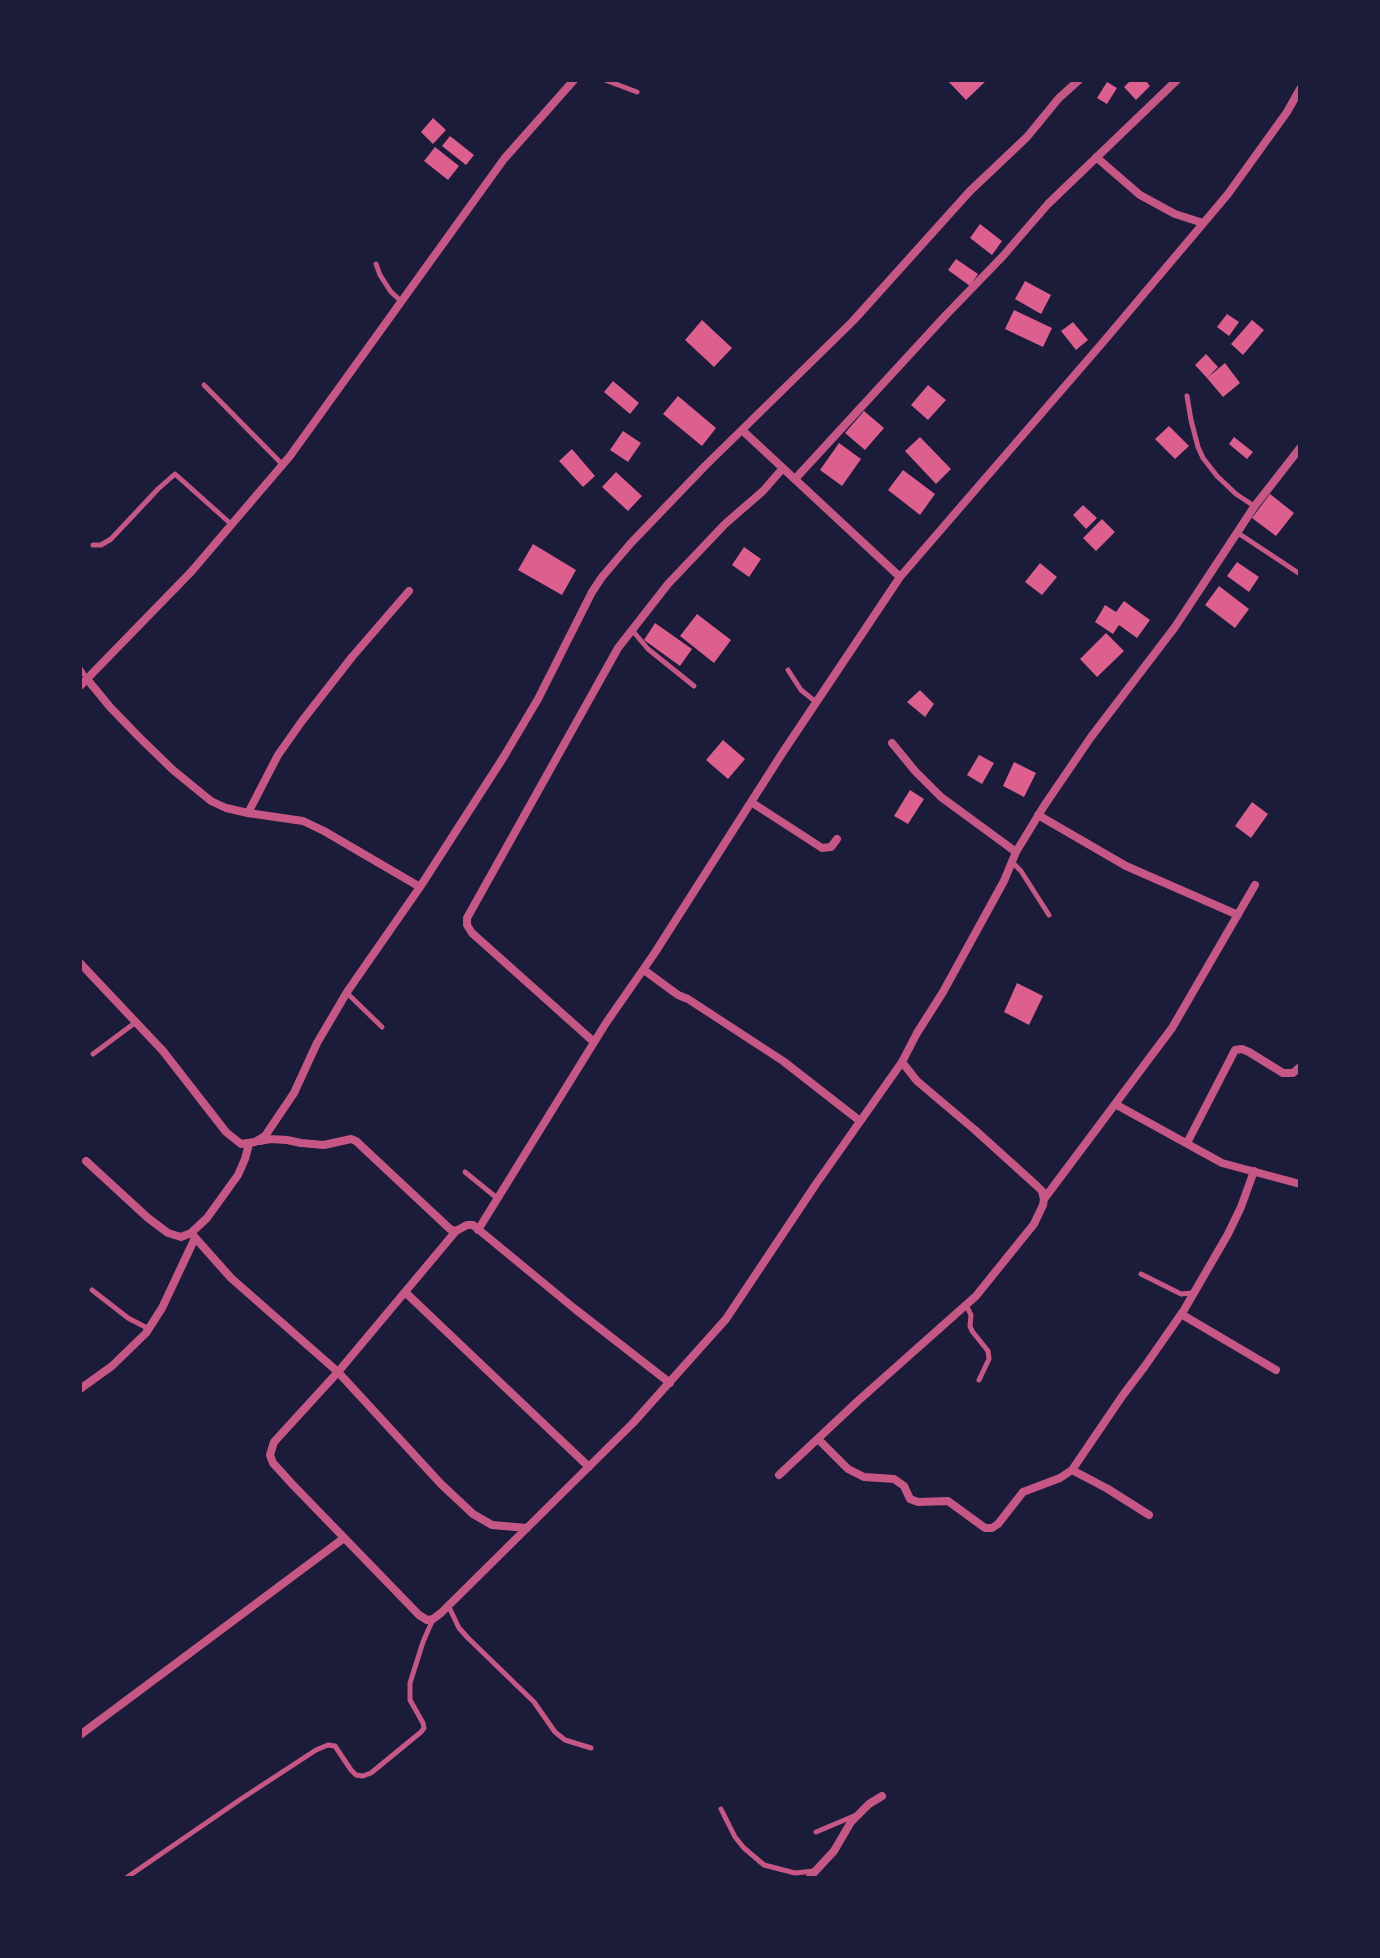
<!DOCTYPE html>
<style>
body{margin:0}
#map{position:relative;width:1380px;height:1958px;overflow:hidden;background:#1b1b3a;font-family:"Noto Sans",sans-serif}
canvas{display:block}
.frame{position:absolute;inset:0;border:82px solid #1b1b3a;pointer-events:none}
</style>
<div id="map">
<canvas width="1380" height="1958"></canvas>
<div class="frame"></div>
</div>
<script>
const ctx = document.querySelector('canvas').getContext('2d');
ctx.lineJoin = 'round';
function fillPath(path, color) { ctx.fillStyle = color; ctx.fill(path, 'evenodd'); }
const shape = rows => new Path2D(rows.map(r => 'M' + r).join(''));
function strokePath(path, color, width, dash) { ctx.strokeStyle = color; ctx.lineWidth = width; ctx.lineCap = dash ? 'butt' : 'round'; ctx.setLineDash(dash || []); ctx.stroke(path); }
fillPath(shape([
 [947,80,987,80,966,100],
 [1131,80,1145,80,1150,86,1136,100,1124,87],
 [1107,82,1117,88,1107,104,1097,98],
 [433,118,446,130,433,144,421,132],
 [450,136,474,155,466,165,442,146],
 [435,147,459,166,448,180,424,161],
 [980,224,1002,241,992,255,970,238],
 [956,259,978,274,970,286,948,270],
 [1025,281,1051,295,1041,314,1015,299],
 [1014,310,1052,328,1043,347,1005,329],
 [1227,314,1239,322,1229,336,1217,327],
 [702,320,732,348,714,367,685,340],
 [1252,320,1264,330,1243,355,1231,344],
 [1073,322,1088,340,1076,350,1061,331],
 [1206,354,1218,367,1207,378,1195,365],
 [1225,363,1240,383,1223,397,1207,378],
 [613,381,639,403,630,414,604,392],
 [928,385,946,400,928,420,911,405],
 [678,396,716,428,702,446,663,414],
 [864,411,884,428,865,450,845,433],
 [1169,426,1189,446,1175,459,1155,439],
 [623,431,641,443,628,462,610,450],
 [920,437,951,469,936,484,905,451],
 [1234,437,1253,452,1247,459,1229,444],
 [839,443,861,459,842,486,820,470],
 [572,449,595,476,583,487,559,461],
 [903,470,935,494,920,515,888,490],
 [616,472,642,496,628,511,602,487],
 [1270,494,1294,513,1276,536,1252,518],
 [1083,505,1097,518,1086,529,1073,515],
 [1102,519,1115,532,1096,551,1083,538],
 [533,544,576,570,562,595,518,570],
 [744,547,761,559,749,577,732,565],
 [1237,562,1259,577,1249,592,1227,576],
 [1040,563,1057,577,1042,595,1025,582],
 [1219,586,1249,609,1235,628,1205,605],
 [1124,601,1150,620,1137,638,1119,625,1113,634,1095,622,1105,605,1116,612],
 [697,614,731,640,714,663,680,636],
 [655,623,692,649,680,666,644,640],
 [1106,633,1124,651,1097,677,1080,659],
 [920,690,934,704,925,717,907,702],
 [723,740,745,759,728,779,706,760],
 [979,755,994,763,982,784,967,775],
 [1014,762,1036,773,1024,797,1003,786],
 [910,790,924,799,908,824,894,816],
 [1252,802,1268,814,1251,838,1235,826],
 [1017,983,1043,996,1029,1025,1004,1012]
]), '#dd5f8e');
strokePath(shape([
 [605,80,637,92],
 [376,264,380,275,391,292,401,301],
 [204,385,282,464],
 [1187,396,1191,420,1198,447,1203,458,1217,476,1236,494,1254,506],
 [1238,533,1300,574],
 [93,545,101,545,111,539,158,489,175,474,231,524],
 [632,630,648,649,694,686],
 [80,668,87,679],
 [788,670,801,690,816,702],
 [1013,863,1021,871,1049,915],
 [347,993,382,1027],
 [93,1054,136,1022],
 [465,1172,497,1198],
 [1141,1274,1181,1294,1193,1293],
 [92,1290,128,1318,149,1329],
 [966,1305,971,1315,970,1326,972,1331,988,1351,989,1359,979,1380],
 [449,1607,459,1628,468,1638,534,1702,555,1732,565,1740,591,1748],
 [721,1809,735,1837,744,1848,764,1865,795,1873,814,1871],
 [816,1832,854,1816],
 [126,1878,241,1799,316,1750,328,1745,335,1746,351,1770,356,1775,363,1776,371,1773,421,1732,424,1728,423,1723,410,1700,410,1683,423,1642,433,1619]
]), '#c65784', 5);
strokePath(shape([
 [1096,157,1140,195,1175,214,1203,223],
 [743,431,900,577],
 [795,479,946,315,1003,256,1048,204,1177,80],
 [87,679,110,707,139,737,173,770,211,801,226,808,248,813,303,821,324,831,420,887],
 [80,686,191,572,290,456,504,159,574,80],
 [892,743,915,771,941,797,1016,852],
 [751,802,822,848,831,847,837,839],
 [248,813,278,755,302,721,352,657,409,591],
 [1038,815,1126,866,1238,915],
 [80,963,163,1051,226,1132,241,1144,255,1142,265,1136,294,1093,317,1043,347,992,420,887,503,758,538,699,592,592,602,577,631,543,705,466,853,321,970,191,1027,137,1059,98,1079,80],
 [644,970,678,995,688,999,783,1061,860,1121],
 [594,1042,472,933,467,925,467,918,618,648,668,584,725,524,763,491,783,468],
 [1115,1104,1222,1163,1300,1184],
 [260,1141,270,1139,287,1140,301,1143,324,1145,351,1139,356,1141,450,1229,456,1231,467,1225,473,1225,575,1309,670,1383],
 [1187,1143,1235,1050,1242,1049,1249,1052,1283,1073,1293,1073,1300,1067],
 [86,1161,148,1218,168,1233,181,1237,191,1233,207,1218,238,1175,245,1159,249,1144],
 [1044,1199,1172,1028,1255,885],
 [478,1230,606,1023,654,954,783,752,900,577,1104,341,1228,194,1287,112,1300,89],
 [456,1231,338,1372,274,1442,270,1455,273,1463,293,1485,419,1615,427,1620,433,1619,441,1613,633,1423,726,1319,816,1184,902,1062,917,1033,943,992,1004,881,1016,852,1044,806,1091,737,1175,627,1254,507,1300,448],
 [191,1233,231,1278,338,1372,441,1484,473,1514,492,1525,527,1528],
 [405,1292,589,1467],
 [1181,1314,1276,1370],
 [80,1389,112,1366,146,1333,162,1308,195,1238],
 [818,1439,848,1469,864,1477,894,1479,904,1486,910,1499,918,1502,948,1501,985,1528,992,1528,998,1524,1023,1492,1060,1478,1072,1470,1123,1395,1145,1366,1184,1310,1228,1234,1241,1207,1254,1171],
 [1072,1470,1108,1489,1149,1515],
 [779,1475,859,1400,976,1296,1034,1224,1043,1205,1044,1199,1042,1191,1037,1186,975,1130,917,1081,902,1062],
 [80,1735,344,1538],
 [809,1878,834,1851,851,1822,869,1804,882,1796]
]), '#c65784', 8);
</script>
